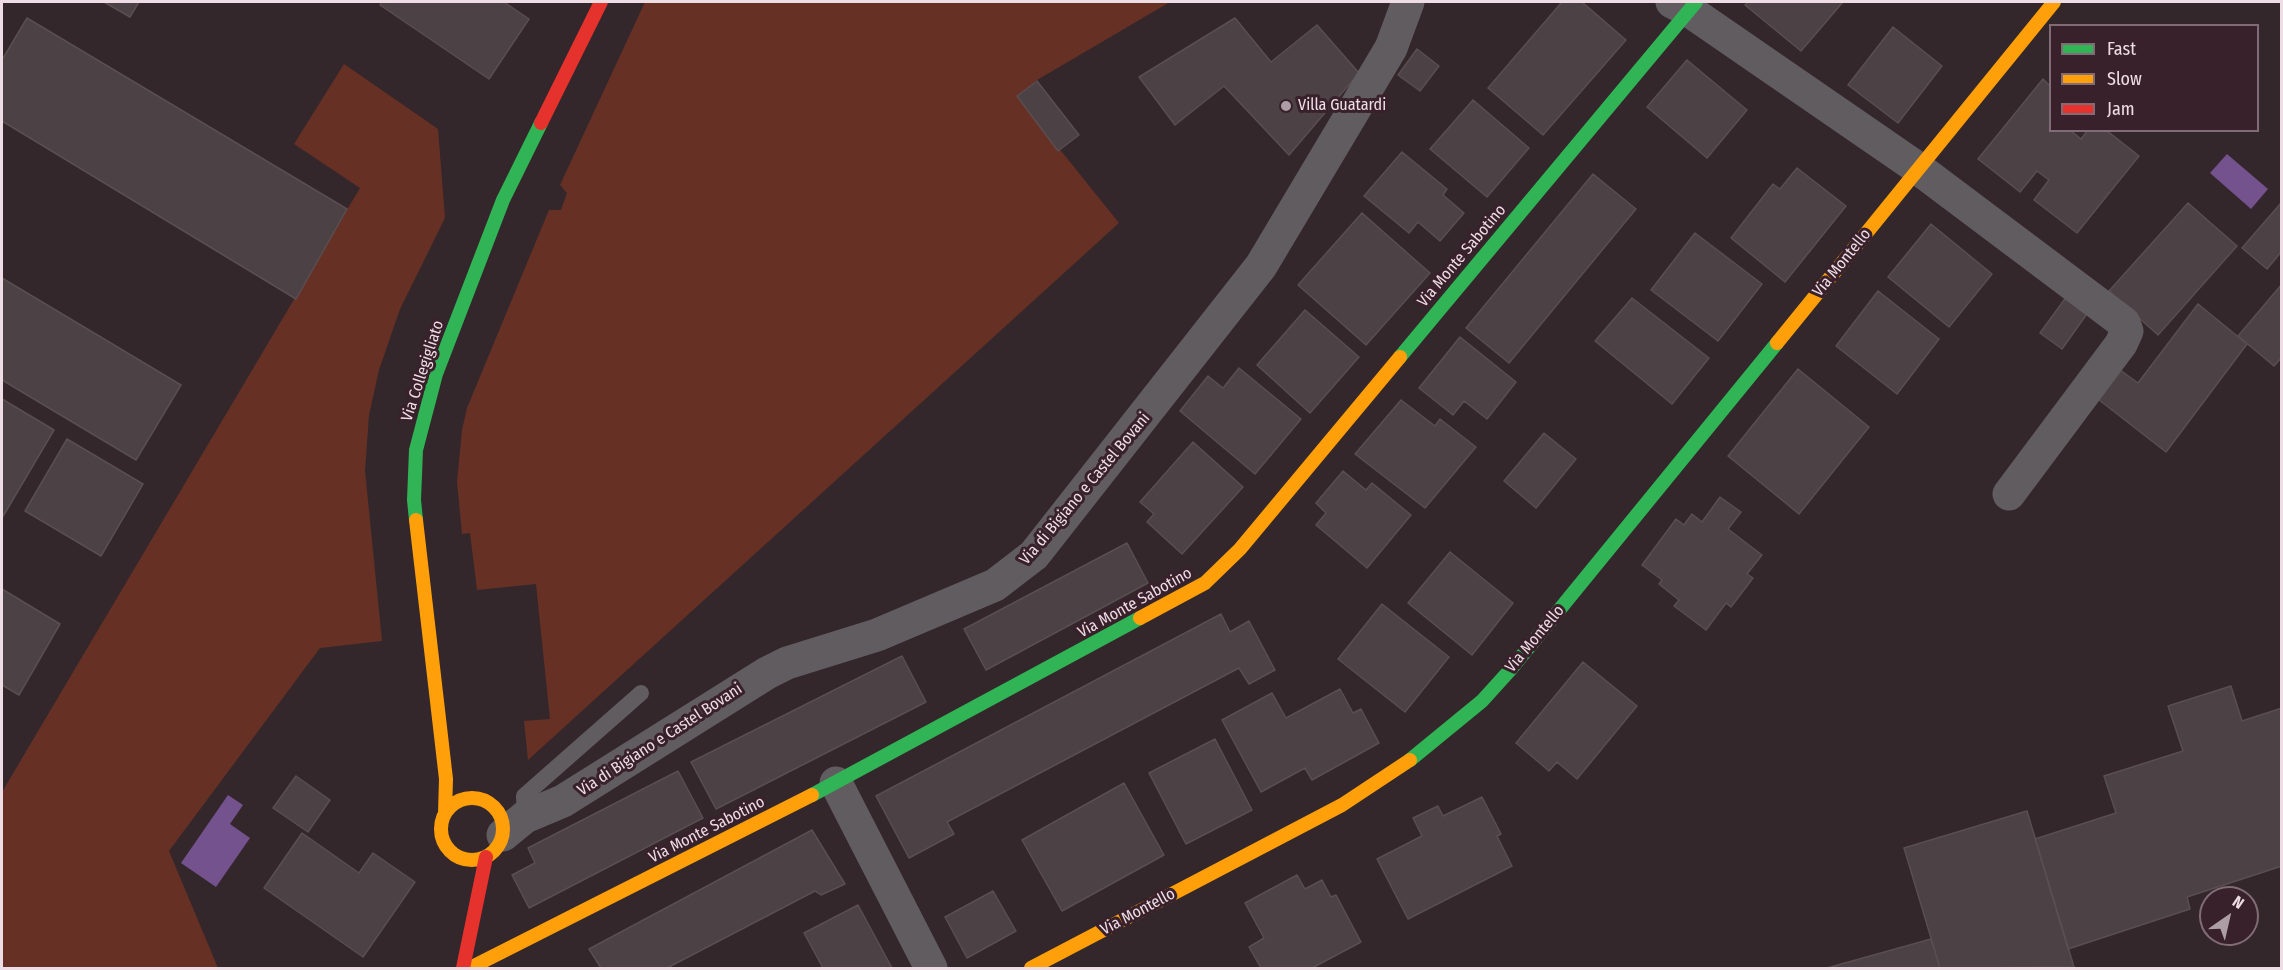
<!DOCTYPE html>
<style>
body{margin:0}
#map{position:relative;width:2283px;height:970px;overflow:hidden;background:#33272c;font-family:"Fira Sans Condensed",sans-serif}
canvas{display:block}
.frame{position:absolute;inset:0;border:3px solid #eedde4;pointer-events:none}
.legend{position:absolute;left:2049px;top:24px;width:210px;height:108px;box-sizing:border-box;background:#39212b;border:2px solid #816c75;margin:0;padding:8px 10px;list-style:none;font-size:18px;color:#eedde4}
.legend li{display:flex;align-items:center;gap:12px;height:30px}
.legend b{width:30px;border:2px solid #816c75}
.north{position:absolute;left:2199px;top:886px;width:60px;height:60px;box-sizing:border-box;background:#39212b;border:2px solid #816c75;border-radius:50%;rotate:34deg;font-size:16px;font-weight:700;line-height:24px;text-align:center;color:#eedde4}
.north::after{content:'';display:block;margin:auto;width:21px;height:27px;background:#ad9da4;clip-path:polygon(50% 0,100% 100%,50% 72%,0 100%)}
</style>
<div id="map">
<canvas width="2283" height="970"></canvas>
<div class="frame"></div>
<ul class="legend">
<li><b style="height:8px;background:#30b455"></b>Fast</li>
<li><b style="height:8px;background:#ff9f0a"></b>Slow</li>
<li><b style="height:8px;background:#e5322d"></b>Jam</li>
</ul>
<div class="north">N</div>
</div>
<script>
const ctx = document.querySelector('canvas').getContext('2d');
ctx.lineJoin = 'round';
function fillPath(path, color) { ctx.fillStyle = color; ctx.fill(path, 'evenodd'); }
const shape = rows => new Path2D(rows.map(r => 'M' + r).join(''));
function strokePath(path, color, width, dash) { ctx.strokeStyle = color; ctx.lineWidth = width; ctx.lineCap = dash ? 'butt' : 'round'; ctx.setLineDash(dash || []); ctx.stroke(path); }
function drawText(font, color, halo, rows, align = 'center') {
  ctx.font = font + ' "Fira Sans Condensed",sans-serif'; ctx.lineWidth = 6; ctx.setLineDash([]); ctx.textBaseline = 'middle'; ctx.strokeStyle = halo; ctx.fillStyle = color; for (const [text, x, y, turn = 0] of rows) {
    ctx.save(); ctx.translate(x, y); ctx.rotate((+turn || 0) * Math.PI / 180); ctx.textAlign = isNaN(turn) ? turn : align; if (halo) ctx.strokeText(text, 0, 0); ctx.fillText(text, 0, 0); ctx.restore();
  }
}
fillPath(shape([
 [645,2,1170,2,1037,80,1017,96,1119,223,528,760,524,721,550,719,536,584,477,590,470,533,462,534,457,482,462,430,467,408,549,210,561,210,567,193,560,185],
 [344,64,438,129,445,218,400,309,379,370,369,415,365,471,382,641,320,648,169,851,218,968,2,968,2,792,360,188,294,144]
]), '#663124');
fillPath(shape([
 [2227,154,2268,189,2251,209,2210,173],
 [228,795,243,805,230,824,250,838,216,887,181,863]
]), '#74528d');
const building = shape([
 [104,2,139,2,130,17,104,2],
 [382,2,504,2,529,19,489,79,380,5,382,2],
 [1562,2,1582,2,1626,40,1543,135,1488,88,1562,2],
 [1748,2,1843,2,1801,51,1745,5,1748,2],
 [27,18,347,209,296,299,2,121,2,60,27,18],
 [1235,18,1271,62,1317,25,1359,73,1289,155,1224,86,1175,125,1139,77,1235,18],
 [1893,27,1942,66,1898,123,1848,85,1893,27],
 [1417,49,1439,66,1420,91,1398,75,1417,49],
 [1687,60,1747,110,1707,158,1647,107,1687,60],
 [2043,79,2050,86,2050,130,2070,130,2081,139,2088,130,2106,130,2139,156,2077,233,2034,200,2049,180,2037,171,2020,192,1978,159,2043,79],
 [1037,81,1079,135,1058,151,1017,96,1037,81],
 [1473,100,1529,148,1487,197,1430,149,1473,100],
 [1402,152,1447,189,1443,195,1464,213,1440,241,1418,222,1409,233,1364,196,1402,152],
 [1797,168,1846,206,1785,282,1731,238,1773,184,1780,189,1797,168],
 [1593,174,1636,209,1509,363,1466,328,1593,174],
 [2188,203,2237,246,2158,335,2109,291,2188,203],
 [2281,203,2282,251,2267,269,2242,248,2281,203],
 [1362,213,1430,273,1366,345,1298,285,1362,213],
 [1931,224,1992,274,1949,327,1888,277,1931,224],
 [1695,233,1762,284,1718,341,1651,290,1695,233],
 [2,278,181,385,136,460,2,380,2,278],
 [2282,284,2282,357,2274,366,2238,336,2282,284],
 [1878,291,1939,339,1897,394,1836,346,1878,291],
 [2067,296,2089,311,2062,349,2040,333,2067,296],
 [1632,298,1709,358,1672,404,1595,341,1632,298],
 [2198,304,2247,344,2166,452,2094,396,2116,367,2138,383,2198,304],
 [1305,310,1359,357,1310,413,1257,365,1305,310],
 [1460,337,1516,382,1487,419,1464,401,1453,415,1419,388,1460,337],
 [1239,368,1301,419,1255,474,1180,411,1208,376,1223,388,1239,368],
 [1798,369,1869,427,1799,514,1728,456,1798,369],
 [2,399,54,430,2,518,2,399],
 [1401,400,1435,426,1440,419,1476,447,1425,508,1355,454,1401,400],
 [1544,433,1576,459,1536,508,1504,481,1544,433],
 [67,439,143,484,101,556,25,511,67,439],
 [1193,442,1243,487,1182,554,1147,522,1154,514,1140,502,1193,442],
 [1343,471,1366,490,1372,483,1411,515,1367,568,1316,525,1326,513,1316,503,1343,471],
 [1720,497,1741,512,1728,529,1762,555,1747,574,1753,578,1731,607,1726,603,1706,630,1674,606,1679,600,1659,584,1662,580,1642,565,1676,519,1684,525,1692,514,1702,522,1720,497],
 [1127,543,1148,583,986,670,964,629,1127,543],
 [1450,552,1513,603,1472,655,1408,603,1450,552],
 [2,589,60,624,19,695,2,685,2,589],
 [1382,604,1449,657,1405,712,1338,659,1382,604],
 [1221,614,1230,632,1249,621,1275,670,1249,684,1239,668,947,822,954,834,909,858,876,796,1221,614],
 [902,656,926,702,716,809,691,762,902,656],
 [1583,662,1637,706,1577,779,1557,762,1549,771,1516,743,1583,662],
 [2231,686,2242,721,2282,708,2282,866,2187,897,2190,909,2068,949,2035,839,2116,813,2104,776,2183,751,2168,706,2231,686],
 [1340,689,1353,713,1361,709,1379,743,1312,780,1305,768,1261,792,1222,720,1272,693,1286,718,1340,689],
 [1215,739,1252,810,1186,844,1149,773,1215,739],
 [678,771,703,818,529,908,512,875,535,863,528,848,678,771],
 [296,776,330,800,308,832,273,808,296,776],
 [1124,783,1164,855,1062,911,1022,840,1124,783],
 [1482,797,1501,834,1497,836,1512,866,1408,919,1377,859,1422,836,1413,818,1438,806,1443,816,1482,797],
 [2027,811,2074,967,1940,968,1904,848,2027,811],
 [812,830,845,884,821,895,815,891,667,968,601,968,589,949,812,830],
 [302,833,359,873,373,853,415,882,363,957,264,888,302,833],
 [1297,875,1305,889,1322,880,1331,897,1336,895,1361,942,1312,968,1261,968,1249,947,1264,938,1245,903,1297,875],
 [993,891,1016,931,967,958,945,917,993,891],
 [858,905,892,968,823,968,804,933,858,905],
 [1931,939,1940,968,1827,968,1931,939]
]);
fillPath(building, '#4c4144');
strokePath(building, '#5a4e51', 1.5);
strokePath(shape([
 [525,817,524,796,641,693]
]), '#615c5f', 16);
strokePath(shape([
 [1672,2,1688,10,1919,169,2124,323,2127,331,2121,344,2009,494],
 [836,783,931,968],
 [503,835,525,817,563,801,767,673,787,663,877,635,995,585,1034,555,1261,266,1391,48,1408,2]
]), '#615c5f', 33);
strokePath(shape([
 [1400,357,1696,2],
 [416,520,414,500,416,450,436,374,503,200,541,123],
 [1410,760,1482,701,1511,669,1777,343],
 [812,795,1140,618]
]), '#30b455', 14);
strokePath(shape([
 [1777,343,2054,2],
 [416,520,446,779,445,813],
 [1140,618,1205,583,1240,549,1400,357],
 '441 829a31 31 0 1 1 62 0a31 31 0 1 1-62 0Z',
 [470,968,812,795],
 [1031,968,1342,805,1410,760]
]), '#ff9f0a', 14);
strokePath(shape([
 [541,123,601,2],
 [463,968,486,857]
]), '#e5322d', 14);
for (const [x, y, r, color] of [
 [1286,106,6,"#ad9da4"]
]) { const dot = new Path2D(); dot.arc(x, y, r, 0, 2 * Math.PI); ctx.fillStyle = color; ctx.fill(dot); strokePath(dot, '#39212b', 2); }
drawText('16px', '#eedde4', '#39212b', [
 ["Villa Guatardi",1298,106]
], 'left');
drawText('16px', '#eedde4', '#39212b', [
 ["Via Monte Sabotino",1462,256,-50],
 ["Via Montello",1842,263,-51],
 ["Via Collegigliato",423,371,-72],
 ["Via di Bigiano e Castel Bovani",1085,489,-50],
 ["Via Monte Sabotino",1135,603,-29],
 ["Via Montello",1535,639,-50],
 ["Via di Bigiano e Castel Bovani",660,740,-33],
 ["Via Monte Sabotino",707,830,-27],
 ["Via Montello",1138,912,-28]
]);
</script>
